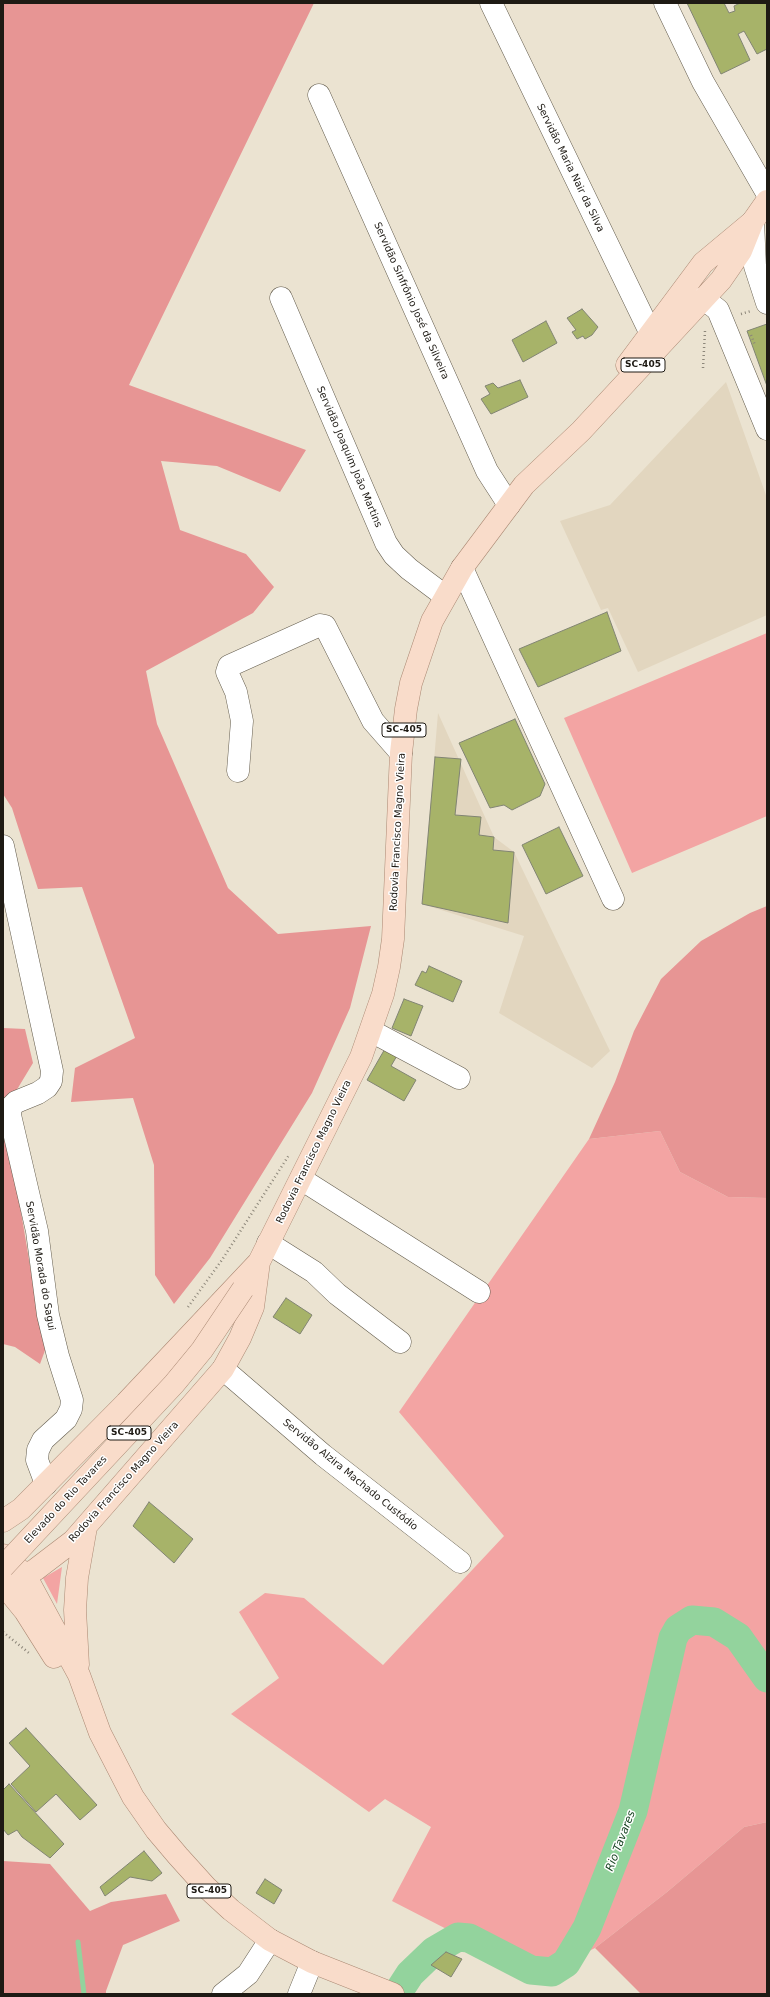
<!DOCTYPE html>
<meta charset="utf-8">
<style>
body{margin:0}
#map{position:relative;width:770px;height:1997px;overflow:hidden;background:#ebe3d1;font-family:"DejaVu Sans",sans-serif}
canvas{display:block}
.frame{position:absolute;inset:0;border:4px solid #1e1a14;pointer-events:none}
</style>
<div id="map">
<canvas width="770" height="1997"></canvas>
<div class="frame"></div>
</div>
<script>
const ctx = document.querySelector('canvas').getContext('2d');
ctx.lineJoin = 'round';
function fillPath(path, color) { ctx.fillStyle = color; ctx.fill(path, 'evenodd'); }
const shape = rows => new Path2D(rows.map(r => 'M' + r).join(''));
function strokePath(path, color, width, dash) { ctx.strokeStyle = color; ctx.lineWidth = width; ctx.lineCap = dash ? 'butt' : 'round'; ctx.setLineDash(dash || []); ctx.stroke(path); }
function drawText(font, color, halo, rows, align = 'center') {
  ctx.font = font + ' "DejaVu Sans",sans-serif'; ctx.lineWidth = 3; ctx.setLineDash([]); ctx.textBaseline = 'middle'; ctx.strokeStyle = halo; ctx.fillStyle = color; for (const [text, x, y, turn = 0] of rows) {
    ctx.save(); ctx.translate(x, y); ctx.rotate((+turn || 0) * Math.PI / 180); ctx.textAlign = isNaN(turn) ? turn : align; if (halo) ctx.strokeText(text, 0, 0); ctx.fillText(text, 0, 0); ctx.restore();
  }
}
fillPath(shape([
 [726,382,767,498,767,615,638,672,608,608,601,610,560,521,610,505],
 [438,713,494,837,514,852,610,1051,592,1068,499,1013,524,936,422,904]
]), '#e2d6bf');
fillPath(shape([
 [767,633,767,816,632,873,564,718],
 [660,1131,680,1172,728,1197,767,1198,767,1822,744,1827,667,1892,595,1948,528,1981,464,1938,392,1901,431,1827,385,1799,369,1812,231,1714,279,1678,239,1612,265,1593,304,1598,383,1665,504,1536,399,1412,589,1139],
 [62,1567,57,1604,43,1578]
]), '#f3a4a3');
fillPath(shape([
 [3,3,314,3,129,385,306,450,280,492,217,466,161,461,180,530,246,554,274,587,253,613,146,671,157,724,228,888,278,934,371,926,350,1008,312,1093,210,1258,174,1304,155,1275,154,1165,133,1098,71,1102,75,1068,135,1038,82,887,38,889,12,808,3,794],
 [767,906,767,1198,728,1197,680,1172,660,1131,589,1139,615,1082,634,1031,661,979,701,941,750,913],
 [3,1028,25,1029,33,1063,4,1111,39,1319,47,1345,40,1364,15,1347,3,1344],
 [767,1822,767,1994,641,1994,595,1948,667,1892,744,1827],
 [3,1861,50,1864,90,1911,111,1902,166,1894,180,1921,123,1945,106,1991,106,1994,3,1994]
]), '#e79594');
strokePath(shape([
 [78,1942,84,1994]
]), '#93d39d', 5);
strokePath(shape([
 [397,1994,410,1974,434,1951,458,1937,469,1938,531,1970,552,1972,566,1963,587,1928,633,1811,673,1638,678,1629,692,1620,714,1622,738,1637,767,1678]
]), '#93d39d', 29);
const building = shape([
 [687,3,724,3,729,13,735,11,734,6,740,3,767,3,767,49,757,54,744,31,738,34,750,60,721,74,687,3],
 [582,309,598,327,592,335,585,339,583,336,577,339,572,332,576,330,567,318,582,309],
 [546,321,557,343,523,362,512,340,546,321],
 [767,324,767,386,747,331,767,324],
 [520,380,528,397,491,414,481,399,490,394,485,386,493,383,498,388,520,380],
 [607,612,621,651,538,687,519,649,607,612],
 [515,719,545,784,540,796,512,810,504,805,490,808,459,743,515,719],
 [435,757,461,759,455,815,481,817,479,835,494,837,493,850,514,852,508,923,422,904,435,757],
 [559,827,583,876,546,894,522,845,559,827],
 [429,966,462,981,453,1002,415,985,422,971,426,973,429,966],
 [404,999,423,1006,411,1036,392,1028,404,999],
 [386,1047,398,1054,391,1066,416,1080,404,1101,367,1080,386,1047],
 [286,1298,312,1315,300,1334,273,1317,286,1298],
 [149,1502,193,1539,174,1563,133,1526,149,1502],
 [26,1728,97,1805,80,1820,56,1794,36,1812,11,1784,30,1766,9,1743,26,1728],
 [9,1784,64,1844,50,1858,22,1837,17,1830,8,1835,3,1829,3,1790,9,1784],
 [144,1851,162,1873,152,1881,130,1877,105,1896,100,1887,144,1851],
 [265,1879,282,1890,274,1904,256,1893,265,1879],
 [446,1952,462,1959,451,1977,431,1965,446,1952]
]);
fillPath(building, '#a7b369');
strokePath(building, '#818473', 1);
const minor = shape([
 [491,3,650,332],
 [665,3,703,82,767,193],
 [319,95,487,471,509,505],
 [753,221,755,266,767,303],
 [281,298,386,543,394,555,409,569,445,596],
 [686,300,704,299,718,310,767,429],
 [462,568,613,899],
 [238,771,242,721,236,692,227,672,229,666,320,625,325,626,373,721,401,753],
 [3,846,52,1071,51,1081,47,1087,38,1093,16,1102,11,1107,10,1115,37,1231,48,1315,58,1356,72,1400,71,1409,66,1419,43,1440,38,1450,37,1460,46,1484],
 [371,1031,459,1078],
 [301,1179,479,1292],
 [268,1243,314,1272,337,1294,400,1342],
 [223,1369,323,1455,460,1562],
 [223,1994,248,1974,270,1940],
 [299,1994,312,1962]
]);
const major = shape([
 [627,365,703,263,751,223],
 [3,1521,21,1509,126,1403,259,1262,361,1057,383,994,389,967,393,939,401,753,406,709,411,683,432,621,462,568,524,485,581,431,721,280,741,251,753,221,767,201],
 [3,1555,25,1575,79,1675,100,1733,133,1797,156,1830,178,1856,206,1887,231,1910,270,1940,312,1962,393,1994],
 [3,1578,25,1575,35,1570,73,1541,223,1369,240,1338,253,1307,259,1262],
 [3,1584,25,1611,54,1657],
 [78,1665,75,1610,77,1578,86,1527]
]);
strokePath(minor, '#645d4e', 23);
strokePath(major, '#aa8873', 23);
strokePath(shape([
 [741,314,751,311],
 [751,335,755,345],
 [703,368,705,331],
 [188,1307,222,1260,289,1155],
 [3,1632,29,1653]
]), '#8d877a', 2.5, [1, 3]);
strokePath(minor, '#fff', 22);
strokePath(major, '#f9dcca', 22);
const majorBridge = shape([
 [3,1567,174,1384,202,1350,243,1289]
]);
strokePath(majorBridge, '#aa8873', 23, []);
strokePath(majorBridge, '#f9dcca', 22);
for (const [x, y, w] of [
 [643,365,44],
 [404,730,44],
 [129,1433,44],
 [209,1891,44]
]) { const box = new Path2D(); box.roundRect(x - w / 2, y - 7, w, 14, 3); ctx.fillStyle = '#fff'; ctx.fill(box); strokePath(box, '#1e1a14', 1); }
drawText('bold 9px', '#1e1a14', null, [
 ["SC-405",643,365],
 ["SC-405",404,730],
 ["SC-405",129,1433],
 ["SC-405",209,1891]
]);
drawText('10px', '#1e1a14', '#fff', [
 ["Servidão Maria Nair da Silva",570,168,64],
 ["Servidão Sinfrônio José da Silveira",411,301,66],
 ["Servidão Joaquim João Martins",349,457,67],
 ["Rodovia Francisco Magno Vieira",398,832,-87],
 ["Rodovia Francisco Magno Vieira",314,1152,-64],
 ["Servidão Morada do Sagui",40,1266,80],
 ["Servidão Alzira Machado Custódio",350,1475,39],
 ["Rodovia Francisco Magno Vieira",124,1482,-48],
 ["Elevado do Rio Tavares",66,1500,-47]
]);
drawText('italic 11px', '#184523', '#fff', [
 ["Rio Tavares",621,1841,-69]
]);
</script>
